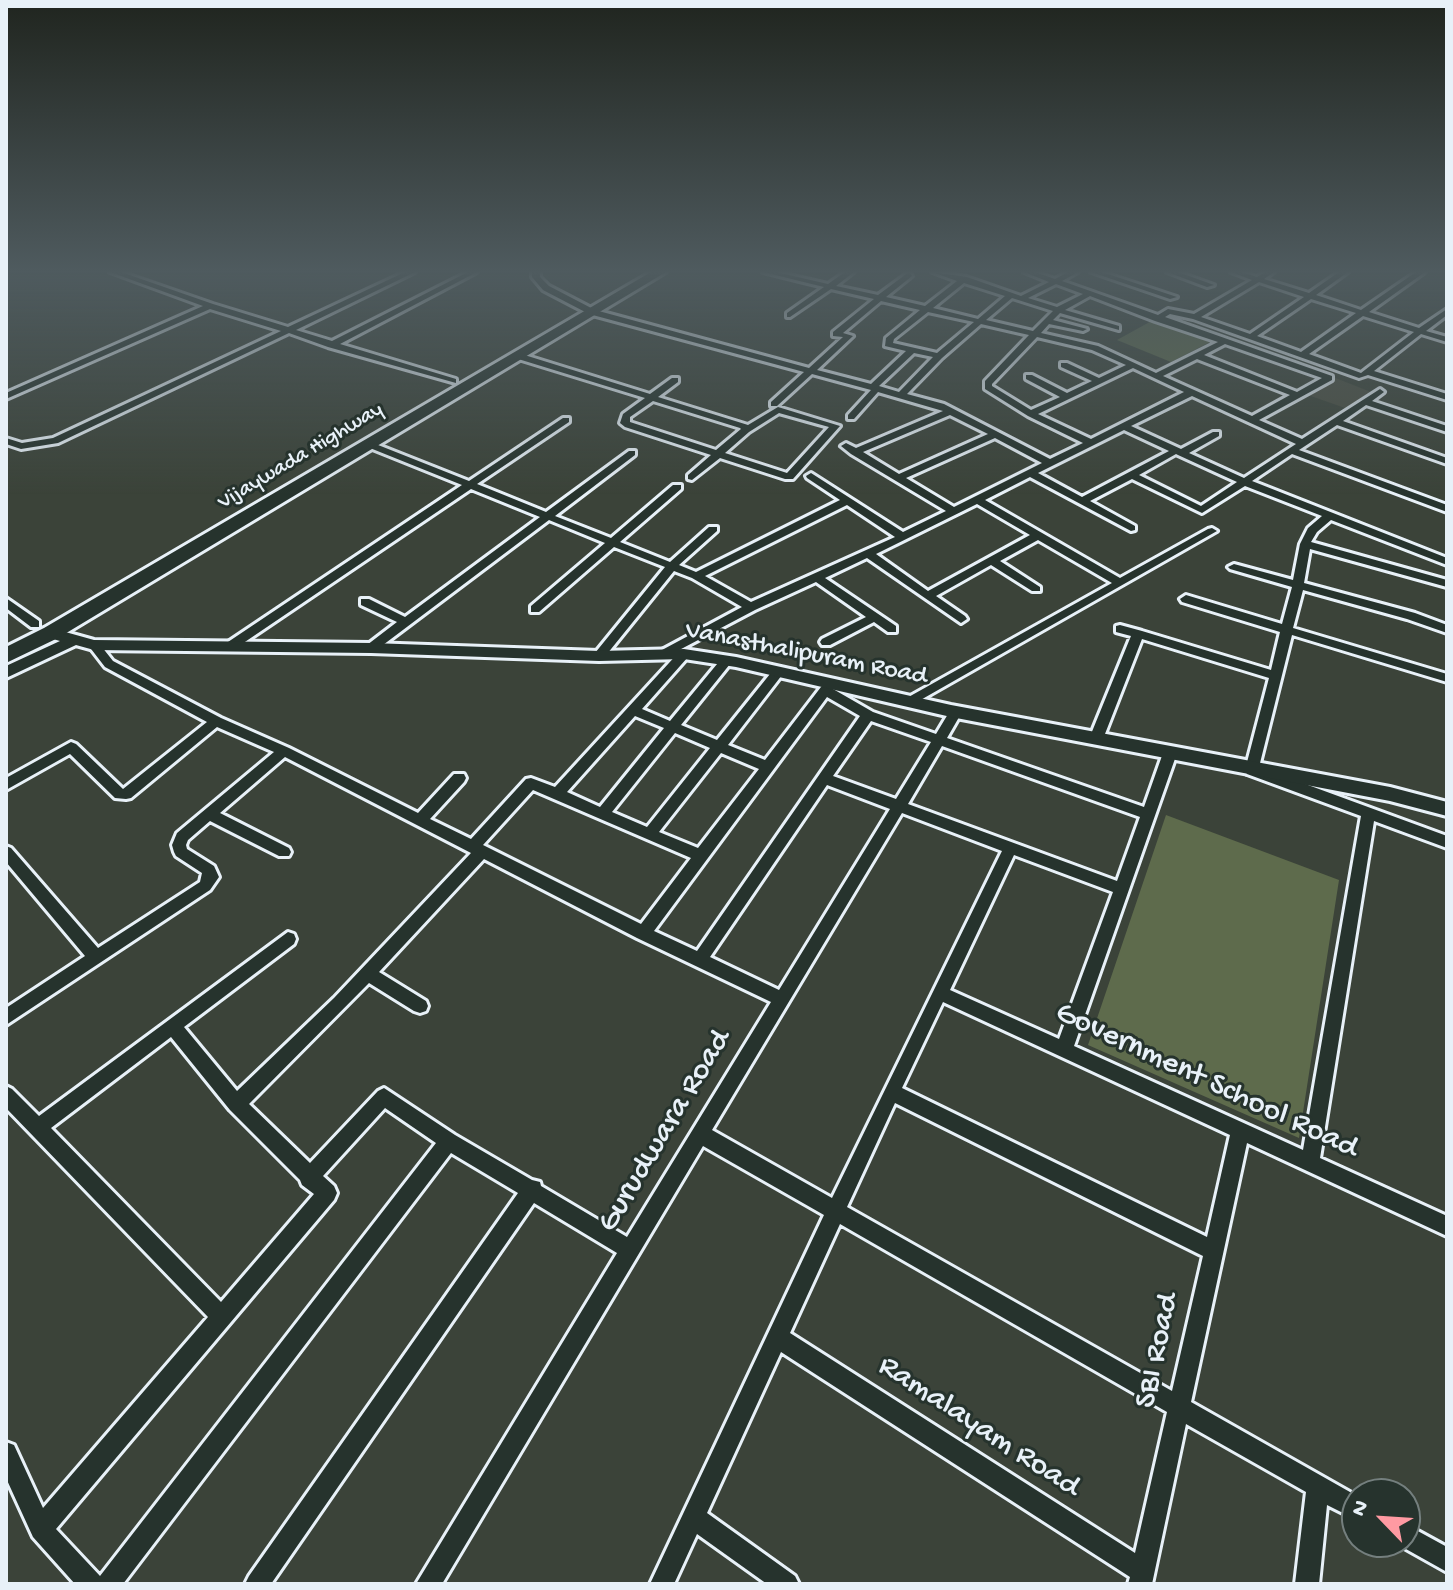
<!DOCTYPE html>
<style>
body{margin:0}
#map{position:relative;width:1453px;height:1590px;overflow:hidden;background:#3b4339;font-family:"Gochi Hand",sans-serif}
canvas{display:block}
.frame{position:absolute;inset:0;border:8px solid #e8f1f8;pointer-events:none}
.north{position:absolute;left:1341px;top:1478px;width:80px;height:80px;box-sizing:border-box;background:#26332d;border:2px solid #747f7e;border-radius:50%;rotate:295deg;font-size:22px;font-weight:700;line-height:32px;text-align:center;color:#e8f1f8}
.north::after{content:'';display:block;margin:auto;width:28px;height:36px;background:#ff9aa2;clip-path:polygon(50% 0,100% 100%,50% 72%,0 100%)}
</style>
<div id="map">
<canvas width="1453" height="1590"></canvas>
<div class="frame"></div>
<div class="north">N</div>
</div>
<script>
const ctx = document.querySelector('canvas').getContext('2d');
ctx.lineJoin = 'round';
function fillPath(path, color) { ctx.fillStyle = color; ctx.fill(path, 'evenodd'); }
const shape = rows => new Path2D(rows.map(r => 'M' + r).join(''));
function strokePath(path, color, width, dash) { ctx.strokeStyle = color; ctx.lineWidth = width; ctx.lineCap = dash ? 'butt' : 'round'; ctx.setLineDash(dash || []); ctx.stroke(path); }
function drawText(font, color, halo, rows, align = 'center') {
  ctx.font = font + ' "Gochi Hand",sans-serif'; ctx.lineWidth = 6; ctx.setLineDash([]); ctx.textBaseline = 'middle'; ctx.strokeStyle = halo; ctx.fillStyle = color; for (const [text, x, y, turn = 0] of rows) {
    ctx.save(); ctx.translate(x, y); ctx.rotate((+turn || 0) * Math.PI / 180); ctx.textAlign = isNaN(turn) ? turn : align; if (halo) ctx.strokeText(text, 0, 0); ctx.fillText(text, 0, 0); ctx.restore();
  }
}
fillPath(shape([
 [1333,377,1371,392,1345,408,1305,394]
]), '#4a4e42');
fillPath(shape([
 [1155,319,1212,341,1171,362,1117,340],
 [1166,815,1339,880,1299,1138,1088,1045]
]), '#5e6b4c');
const minor = shape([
 [110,272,121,272,213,304,288,327,405,272,415,272,296,330,332,341,468,272,477,272,340,344,456,379,456,383,328,347,289,333,58,443,21,449,6,444,6,438,22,443,53,438,281,331,210,309,6,399,6,393,203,306,110,272],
 [532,272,540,272,540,277,549,286,595,310,809,368,843,337,833,336,833,332,874,299,831,289,790,317,787,317,787,313,824,287,763,272,776,272,828,284,845,272,854,272,836,286,878,295,909,272,912,276,886,297,925,306,957,281,932,272,967,277,1021,296,1049,282,1024,272,1035,272,1055,279,1068,272,1078,272,1062,281,1158,315,1168,309,1194,314,1252,280,1231,272,1242,272,1257,277,1265,272,1274,272,1264,279,1309,293,1339,272,1348,272,1316,295,1361,310,1416,272,1425,272,1369,312,1419,328,1447,309,1447,315,1426,331,1447,337,1447,342,1421,334,1374,371,1447,394,1447,400,1368,375,1359,378,1193,319,1170,314,1165,317,1332,376,1332,380,1259,420,1302,439,1380,389,1384,392,1372,401,1447,426,1447,432,1366,405,1343,421,1447,458,1447,464,1337,425,1299,450,1447,505,1447,512,1292,454,1252,481,1447,558,1447,565,1331,520,1317,532,1311,542,1447,580,1447,587,1310,549,1304,583,1415,613,1447,625,1447,633,1407,619,1303,590,1293,628,1447,674,1447,682,1292,635,1259,767,1447,836,1447,848,1374,821,1320,1158,1447,1216,1447,1236,1247,1143,1191,1402,1357,1496,1357,1520,1327,1505,1319,1584,1295,1584,1306,1492,1186,1424,1152,1584,1128,1584,1130,1577,781,1352,707,1513,795,1576,799,1584,767,1584,697,1534,674,1584,650,1584,824,1215,703,1146,442,1584,416,1584,617,1253,534,1203,271,1584,245,1584,249,1576,518,1193,451,1153,123,1584,75,1584,33,1537,6,1478,6,1442,14,1445,43,1508,208,1317,6,1108,6,1086,12,1089,39,1116,288,932,294,934,296,939,294,944,184,1027,237,1091,334,998,471,853,285,757,220,813,289,848,291,852,289,856,279,856,210,821,188,840,186,845,187,849,214,866,219,877,210,890,6,1025,6,1008,85,956,6,862,6,846,11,848,98,948,200,882,202,873,176,856,174,852,172,845,177,833,274,752,217,727,131,798,126,799,115,798,70,754,6,790,6,778,71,742,76,744,123,789,207,722,105,667,88,645,90,642,98,642,113,661,221,718,289,748,418,813,454,774,464,774,466,778,464,782,430,819,471,839,526,779,531,778,555,787,680,651,684,650,690,654,688,657,642,709,670,721,722,658,730,658,732,661,730,664,681,725,717,740,774,669,782,669,784,672,782,675,728,745,765,760,821,687,830,680,836,684,833,689,873,712,936,734,951,709,961,709,962,712,947,738,1144,807,1163,753,1165,750,1175,750,1177,753,1074,1046,1303,1150,1361,816,1247,774,1245,770,1269,678,1142,639,1103,739,1096,744,1089,739,1131,636,1116,632,1116,626,1120,625,1142,631,1271,670,1280,632,1182,602,1180,599,1186,595,1282,624,1292,587,1230,569,1228,567,1234,564,1293,580,1300,544,1308,528,1322,516,1245,486,1202,513,1132,479,1090,501,1135,526,1135,530,1131,531,1030,477,985,500,1120,578,1208,529,1212,528,1217,531,910,706,905,705,904,702,905,699,1112,583,1038,540,1000,561,1040,587,1040,591,1032,591,991,565,936,596,965,616,967,619,961,623,867,558,825,578,896,626,896,632,888,632,874,622,830,645,822,645,820,642,822,639,866,617,816,582,755,610,666,657,662,656,660,653,662,650,742,607,692,578,674,571,603,659,599,660,595,659,593,656,595,653,665,567,614,547,539,612,531,612,531,606,605,543,549,520,375,651,367,651,365,648,367,645,397,622,361,605,361,599,369,599,405,617,540,517,471,489,233,650,225,650,223,647,225,644,462,485,365,446,363,444,368,441,469,481,563,418,569,418,569,422,477,484,546,512,629,451,635,451,635,455,555,516,611,538,673,485,681,485,681,489,620,542,670,562,709,527,717,527,717,531,679,565,696,572,840,500,807,478,806,476,811,473,903,532,946,511,851,454,841,446,846,443,856,448,943,411,878,392,854,419,848,419,848,415,871,390,812,374,777,406,771,406,771,402,804,372,589,314,543,290,532,277,532,272],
 [1259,282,1304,297,1250,334,1201,317,1259,282],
 [964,283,1005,296,978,319,933,308,964,283],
 [1056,284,1083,294,1057,307,1028,298,1056,284],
 [1090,296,1155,321,1218,342,1156,373,1098,346,1041,333,1049,324,1083,331,1087,329,1053,320,1060,313,1119,330,1119,326,1065,310,1090,296],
 [1012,298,1053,311,1033,331,986,320,1012,298],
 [1311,299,1356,313,1301,352,1257,336,1311,299],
 [881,301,920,310,886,338,885,346,906,351,871,384,817,370,853,336,843,333,881,301],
 [928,312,974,322,937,353,893,343,894,339,928,312],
 [1363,316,1414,332,1361,373,1309,354,1363,316],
 [981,324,1029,335,985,381,985,389,1028,416,1083,443,1050,459,944,404,907,394,942,358,981,324],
 [1037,337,1092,350,1126,365,1099,378,1067,363,1061,363,1061,367,1092,381,1067,393,1032,375,1026,375,1026,379,1060,397,1031,410,992,386,992,384,1037,337],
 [1225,344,1322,378,1297,392,1204,355,1225,344],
 [914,353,933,357,899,392,879,386,914,353],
 [1197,359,1290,395,1252,416,1163,376,1197,359],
 [1133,368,1184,392,1091,439,1038,414,1133,368],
 [1192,396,1296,444,1244,478,1189,453,1219,436,1219,432,1213,432,1181,449,1131,426,1192,396],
 [950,415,988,434,899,474,863,452,950,415],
 [1124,430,1169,451,1082,497,1038,473,1124,430],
 [995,438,1042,463,954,507,906,478,995,438],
 [1176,454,1178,455,1237,482,1201,506,1139,475,1176,454],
 [977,504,1030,535,928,591,876,554,977,504],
 [847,505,895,537,751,602,705,576,847,505],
 [827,697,860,716,697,951,654,931,827,697],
 [635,716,664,728,600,807,567,792,635,716],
 [871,721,931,742,896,799,833,776,871,721],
 [675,733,710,748,647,827,612,812,675,733],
 [942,746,1140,817,1117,881,908,804,942,746],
 [721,753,759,769,698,848,659,832,721,753],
 [827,785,890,809,779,990,710,957,827,785],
 [533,790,691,858,641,924,483,845,533,790],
 [902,813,1002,851,832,1198,712,1130,902,813],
 [1014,855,1113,892,1059,1039,950,990,1014,855],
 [484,859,637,938,771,1002,627,1237,541,1186,540,1182,532,1180,455,1135,384,1088,378,1091,310,1163,249,1104,369,983,414,1011,420,1013,426,1011,428,1006,426,1001,379,972,484,859],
 [943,1002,1230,1135,1207,1237,902,1088,943,1002],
 [171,1037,230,1110,300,1180,302,1185,314,1194,221,1302,51,1128,171,1037],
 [895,1103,1203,1256,1172,1391,847,1207,895,1103],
 [385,1108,436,1143,100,1576,56,1529,334,1200,337,1193,334,1186,323,1176,385,1108],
 [840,1224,1167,1412,1135,1553,790,1333,840,1224],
 [1091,272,1102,272,1177,297,1170,299,1091,272],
 [1167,272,1178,272,1214,285,1207,287,1167,272],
 [518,353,650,394,672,378,678,378,678,382,658,397,748,425,778,407,840,426,793,479,785,479,720,458,692,480,688,479,688,475,711,455,625,427,620,423,623,414,645,398,515,358,515,354,518,353],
 [653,401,740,428,741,429,716,450,630,422,630,417,653,401],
 [779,413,829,427,787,473,725,453,749,432,779,413],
 [6,598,39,621,39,627,31,627,6,608,6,598],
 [1405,1524,1447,1547,1447,1572,1397,1544,1396,1542,1405,1542,1405,1524]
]);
const tertiary = shape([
 [51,628,94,640,371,643,599,651,684,649,736,657,951,705,1390,787,1447,802,1447,816,1390,801,951,717,736,667,684,659,599,661,371,653,94,650,76,645,6,678,6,666,60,641,46,637,43,633,46,629,51,628]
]);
const trunk = shape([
 [651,272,666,272,58,638,6,663,6,647,44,628,651,272]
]);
strokePath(minor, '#e8f1f8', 6);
strokePath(tertiary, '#e8f1f8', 6);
strokePath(trunk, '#e8f1f8', 6);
fillPath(minor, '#26332d');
fillPath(tertiary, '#26332d');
fillPath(trunk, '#26332d');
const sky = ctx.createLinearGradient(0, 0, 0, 494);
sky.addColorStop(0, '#20251f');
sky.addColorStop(0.55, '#4f5b5f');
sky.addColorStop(1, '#4f5b5f00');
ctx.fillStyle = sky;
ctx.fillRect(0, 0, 1453, 494);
drawText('22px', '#e8f1f8', '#26332d', [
 ["Vijaywada Highway",301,457,-31]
]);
drawText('26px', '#e8f1f8', '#26332d', [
 ["Vanasthalipuram Road",806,655,11]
]);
drawText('32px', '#e8f1f8', '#26332d', [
 ["Government School Road",1206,1082,25],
 ["Gurudwara Road",666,1132,-59],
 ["SBI Road",1159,1351,-78],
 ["Ramalayam Road",978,1428,33]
]);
</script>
